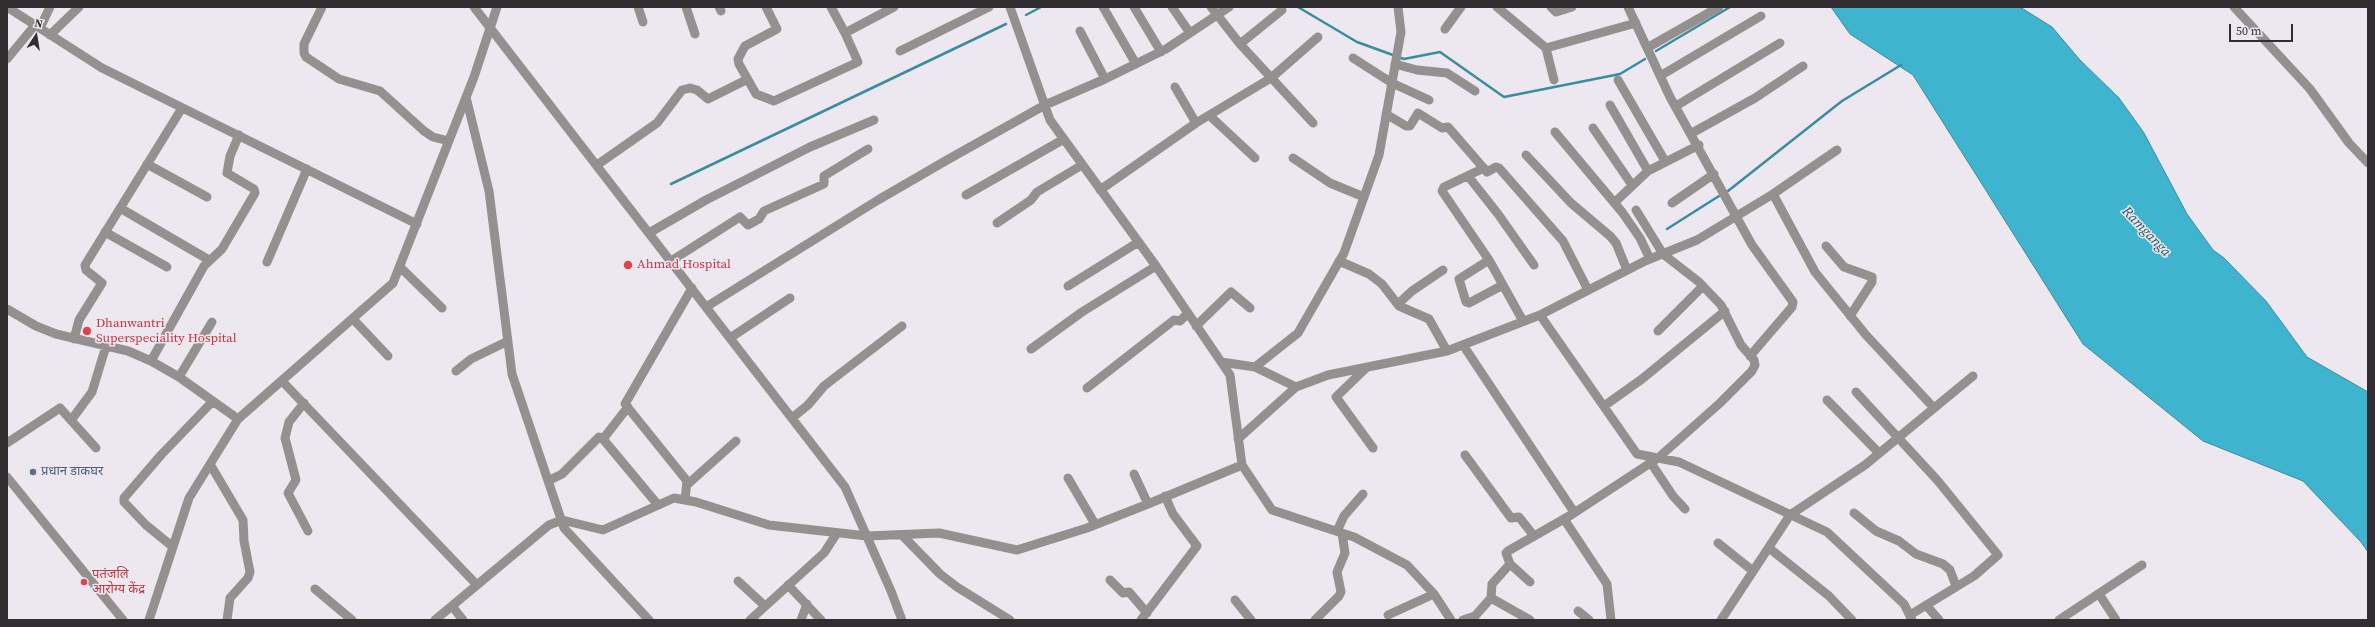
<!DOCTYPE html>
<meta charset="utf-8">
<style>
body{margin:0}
#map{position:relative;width:2375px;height:627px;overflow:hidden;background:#ede8f0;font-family:"Source Serif 4",serif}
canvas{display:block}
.frame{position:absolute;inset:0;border:8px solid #302e31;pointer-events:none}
.north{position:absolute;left:16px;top:16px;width:40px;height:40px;-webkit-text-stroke:3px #ede8f0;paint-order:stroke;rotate:12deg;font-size:11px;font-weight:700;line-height:16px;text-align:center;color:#302e31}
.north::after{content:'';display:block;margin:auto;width:14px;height:18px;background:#302e31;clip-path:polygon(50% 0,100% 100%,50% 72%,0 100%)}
.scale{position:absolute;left:2229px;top:24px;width:64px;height:18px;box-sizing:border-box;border:2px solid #302e31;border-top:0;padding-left:5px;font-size:12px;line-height:14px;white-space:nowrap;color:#302e31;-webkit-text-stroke:3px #ede8f0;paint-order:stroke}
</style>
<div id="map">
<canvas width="2375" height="627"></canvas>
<div class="frame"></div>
<div class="north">N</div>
<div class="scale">50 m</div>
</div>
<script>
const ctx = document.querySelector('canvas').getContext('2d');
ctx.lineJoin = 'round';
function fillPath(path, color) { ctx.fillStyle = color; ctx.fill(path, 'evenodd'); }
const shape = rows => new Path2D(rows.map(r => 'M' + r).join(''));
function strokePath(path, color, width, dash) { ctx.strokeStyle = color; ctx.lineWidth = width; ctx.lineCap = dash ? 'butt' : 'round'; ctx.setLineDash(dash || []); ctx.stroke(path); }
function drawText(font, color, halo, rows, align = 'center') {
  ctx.font = font + ' "Source Serif 4","Noto Sans Devanagari",serif'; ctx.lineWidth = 3; ctx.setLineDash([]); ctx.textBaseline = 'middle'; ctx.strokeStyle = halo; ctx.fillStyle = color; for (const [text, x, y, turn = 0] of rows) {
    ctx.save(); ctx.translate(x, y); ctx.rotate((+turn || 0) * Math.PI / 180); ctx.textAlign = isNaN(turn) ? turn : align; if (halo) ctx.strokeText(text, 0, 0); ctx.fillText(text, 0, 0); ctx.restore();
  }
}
const water = shape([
 [1831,7,2020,7,2052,27,2080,60,2119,98,2144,133,2187,214,2213,250,2224,258,2266,301,2307,357,2368,392,2368,552,2361,542,2303,481,2203,441,2083,344,1913,75,1850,34,1831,7]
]);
fillPath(water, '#3eb4ce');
strokePath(water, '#3a8c9f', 1);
strokePath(shape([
 [1298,7,1357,42,1404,59,1440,52,1504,97,1620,74,1645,59],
 [1026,15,1041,7],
 [1656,51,1730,7],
 [671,184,1006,24],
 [1728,191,1842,101,1901,65],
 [1667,229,1719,196]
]), '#3a8c9f', 2.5);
strokePath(shape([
 [7,7,102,68,417,224],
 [322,7,304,44,304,53,306,57,339,79,380,91,424,131,433,137,449,141],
 [474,7,845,487,891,591,902,620],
 [638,7,643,22],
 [686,7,695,34],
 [719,7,721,11],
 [766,7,777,29,745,46,738,59,739,64,756,94,774,101,858,62,845,33,831,7],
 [1010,7,1050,120,1156,266,1230,375,1242,465,1272,510,1354,537,1407,565,1434,594,1451,620],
 [1103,7,1136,64],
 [1134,7,1161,52],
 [1172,7,1190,33],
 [1211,7,1240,44,1313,123],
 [1497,7,1546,48,1554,80],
 [1551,7,1556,12,1572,7],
 [1628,7,1670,97,1752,245,1793,302,1792,307,1750,356],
 [2234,7,2310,89,2349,143,2368,163],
 [40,28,50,7],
 [1445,29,1461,7],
 [1080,31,1105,79],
 [845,33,894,7],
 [50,35,79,7],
 [1240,44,1282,10],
 [1546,48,1636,23],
 [1647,48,1719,7],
 [900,51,989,7],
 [1353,58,1392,83,1429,100],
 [7,59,35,25],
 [1395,64,1417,70,1447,73,1475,91],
 [1660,76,1761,16],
 [1618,80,1665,161],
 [1175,87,1196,123],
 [466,97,489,191,512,374,564,528,649,620],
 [1610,105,1648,171],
 [1676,106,1780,43],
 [1386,114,1406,126,1410,126,1418,113,1442,128,1448,127,1487,172,1496,167,1499,168,1563,241,1588,290],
 [1209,115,1255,158],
 [1593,128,1632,185],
 [1555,132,1622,212,1640,238,1650,259],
 [1692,133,1755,98,1803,66],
 [1526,155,1571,203,1610,236,1616,243,1627,270],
 [1293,158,1330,183,1364,197],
 [147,164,207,197],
 [597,165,657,123,682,90,690,88,697,90,708,99,746,80],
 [1484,168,1444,187,1442,191,1489,260,1523,321],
 [1468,176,1498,214,1534,265],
 [1100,190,1196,123,1271,78,1318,37],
 [1773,194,1815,272,1866,335,1934,408],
 [966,195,1064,139],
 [1614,203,1648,171,1699,145],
 [1672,203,1714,174],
 [120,208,209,260],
 [997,223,1031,200,1037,192,1082,165],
 [105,232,167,267],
 [649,233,706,200,810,147,874,120],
 [1826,246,1844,267,1872,277,1872,282,1850,316],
 [1489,260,1459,279,1466,302,1469,303,1503,285],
 [671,261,740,217,748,225,759,219,764,211,824,184,824,176,868,149],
 [1339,261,1369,274,1382,284,1399,306,1429,319,1447,351],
 [267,262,307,169],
 [400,267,442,308],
 [1068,286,1137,243],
 [1398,304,1412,291,1443,270],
 [706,307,878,200,947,160,1045,105,1105,79,1166,49,1229,7],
 [7,309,36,326,56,334,128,351,151,361,179,377,238,419],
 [1540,315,1637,454,1679,462,1827,532,1904,604,1912,620],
 [353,319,388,356],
 [1196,326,1231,292,1250,308],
 [1658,331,1703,286],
 [730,338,790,298],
 [74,339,79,320,102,283,86,270,85,265,182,108],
 [1463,345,1574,512],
 [1031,349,1082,312,1156,266],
 [151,361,204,266,222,249,255,193,254,189,227,173,230,156,239,135],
 [1221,362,1255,367,1296,387,1328,375,1447,351,1540,315,1645,261,1697,240,1773,194,1837,150],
 [1255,367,1298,333,1344,253,1379,155,1401,32,1398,7],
 [1367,367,1336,397,1373,448],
 [456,371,471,359,508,341],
 [179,377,212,322],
 [282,381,477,585],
 [1087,388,1174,320,1180,321,1188,313],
 [1856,392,1938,481,1998,555,1974,576,1910,615],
 [1827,400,1879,453],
 [304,403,289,422,285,438,296,480,288,493,308,531],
 [1604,406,1642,379,1725,311],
 [792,418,808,405,824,386,902,326],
 [72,419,92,392,106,346],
 [603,439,628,407],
 [1238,439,1296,387],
 [7,443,60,408,96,448],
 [1465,455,1511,518,1519,517,1534,536],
 [1651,463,1673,496,1685,509],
 [210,464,243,520,244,541,250,572,248,578,230,598,227,620],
 [1134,474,1148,504],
 [7,477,123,620],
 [1068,478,1095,524],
 [548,481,562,474,599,437,603,439,658,505],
 [688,484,736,441],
 [685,500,687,481,625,404,692,288],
 [1854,513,1876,531,1899,541,1916,554,1943,564,1950,570,1956,586],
 [1564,519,1607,584,1611,620],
 [1337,531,1344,516,1363,494],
 [902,535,940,574,957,587,1010,620],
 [1718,543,1753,571],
 [173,547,146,525,124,502,124,498,161,455,212,402],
 [1769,548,1829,596,1852,620],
 [1110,580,1123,593,1129,592,1147,613],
 [738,581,765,606],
 [1530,582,1510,564,1506,553,1508,551,1571,515,1658,458,1720,403,1752,371,1755,365,1754,360,1741,345,1721,305,1699,282,1663,254,1636,210],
 [788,585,821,620],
 [315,589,352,620],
 [2099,594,2116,620],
 [1491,598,1492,584,1510,564],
 [1235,600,1251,620],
 [1926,605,1939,620],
 [452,606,463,620],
 [1578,611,1589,620],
 [1388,615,1434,594],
 [149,620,189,498,238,419,393,283,474,77,497,7],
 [435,620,549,525,562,520,603,530,674,498,696,502,769,525,867,536,939,533,1017,550,1087,528,1148,504,1242,465],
 [750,620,824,553,837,533],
 [801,620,807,604],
 [1141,620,1197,546,1173,514,1165,496],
 [1315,620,1339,596,1341,592,1337,572,1345,553,1342,533],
 [1463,620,1475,616,1491,598,1530,620],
 [1721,620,1790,515,1865,465,1973,376],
 [2059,620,2142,565]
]), '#94908f', 9);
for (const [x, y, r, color] of [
 [628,265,5,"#e0444e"],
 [87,331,5,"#e0444e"],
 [33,472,4,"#5c6f8a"],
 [84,582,4,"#e0444e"]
]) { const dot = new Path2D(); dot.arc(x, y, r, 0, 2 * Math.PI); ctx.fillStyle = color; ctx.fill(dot); strokePath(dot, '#ede8f0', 1.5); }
drawText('13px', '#be3a42', '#ede8f0', [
 ["Ahmad Hospital",637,265],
 ["Dhanwantri",96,324],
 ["Superspeciality Hospital",96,339],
 ["पतंजलि",92,575],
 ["आरोग्य केंद्र",92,590]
], 'left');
drawText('13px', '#4e5e75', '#ede8f0', [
 ["प्रधान डाकघर",41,472]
], 'left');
drawText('italic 14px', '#275763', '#ede8f0', [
 ["Ramganga",2146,232,46]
]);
</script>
